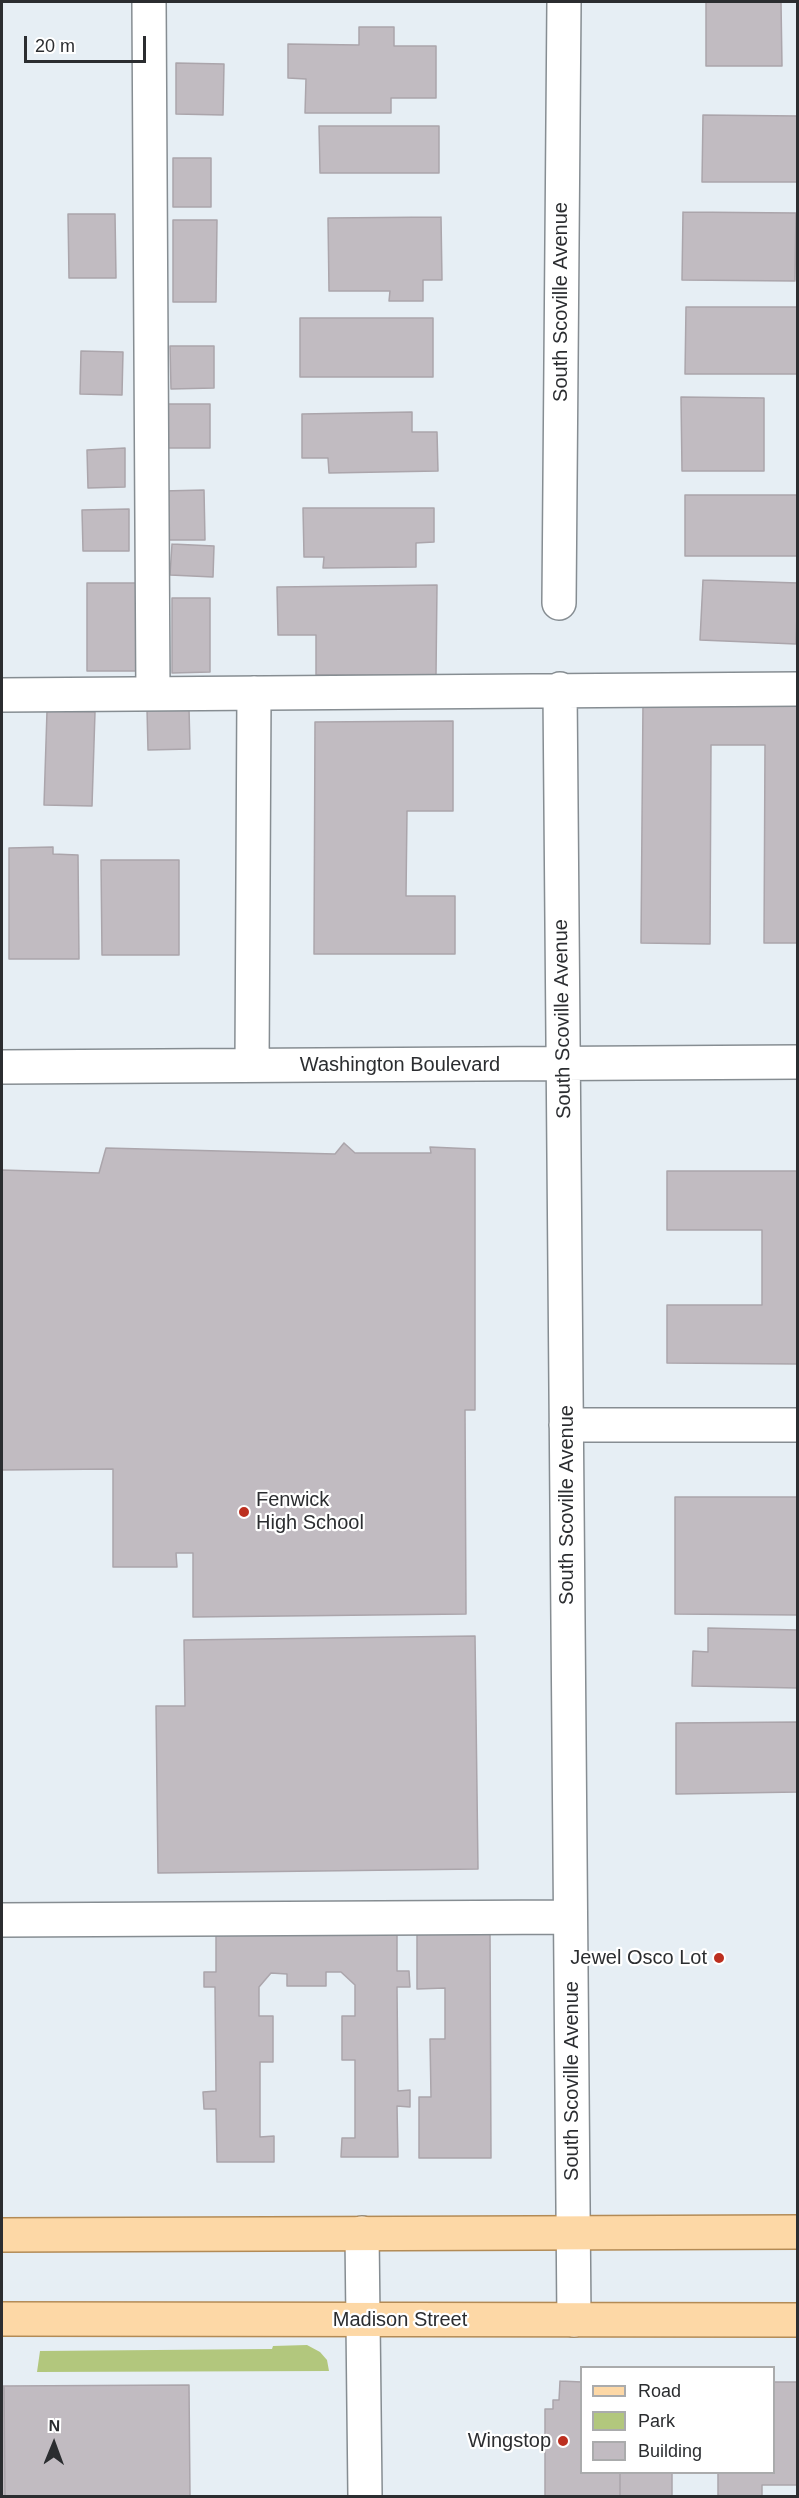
<!DOCTYPE html>
<style>
body{margin:0}
#map{position:relative;width:799px;height:2498px;overflow:hidden;background:#e6eef4;font-family:Arial,sans-serif}
canvas{display:block}
.frame{position:absolute;inset:0;border:3px solid #2b2d30;pointer-events:none}
.legend{position:absolute;left:580px;top:2366px;width:195px;height:108px;box-sizing:border-box;background:#fff;border:2px solid #aaabac;margin:0;padding:8px 10px;list-style:none;font-size:18px;color:#2b2d30}
.legend li{display:flex;align-items:center;gap:12px;height:30px}
.legend b{width:30px;border:2px solid #aaabac}
.north{position:absolute;left:24px;top:2414px;width:60px;height:60px;-webkit-text-stroke:4px #fff;paint-order:stroke;rotate:1deg;font-size:16px;font-weight:700;line-height:24px;text-align:center;color:#2b2d30}
.north::after{content:'';display:block;margin:auto;width:21px;height:27px;background:#2b2d30;clip-path:polygon(50% 0,100% 100%,50% 72%,0 100%)}
.scale{position:absolute;left:24px;top:36px;width:122px;height:27px;box-sizing:border-box;border:3px solid #2b2d30;border-top:0;padding-left:8px;font-size:18px;line-height:21px;white-space:nowrap;color:#2b2d30;-webkit-text-stroke:4px #fff;paint-order:stroke}
</style>
<div id="map">
<canvas width="799" height="2498"></canvas>
<div class="frame"></div>
<ul class="legend">
<li><b style="height:8px;background:#fdd8a6"></b>Road</li>
<li><b style="height:16px;background:#b2c77d"></b>Park</li>
<li><b style="height:16px;background:#c1bbc1"></b>Building</li>
</ul>
<div class="north">N</div>
<div class="scale">20 m</div>
</div>
<script>
const ctx = document.querySelector('canvas').getContext('2d');
ctx.lineJoin = 'round';
function fillPath(path, color) { ctx.fillStyle = color; ctx.fill(path, 'evenodd'); }
const shape = rows => new Path2D(rows.map(r => 'M' + r).join(''));
function strokePath(path, color, width, dash) { ctx.strokeStyle = color; ctx.lineWidth = width; ctx.lineCap = dash ? 'butt' : 'round'; ctx.setLineDash(dash || []); ctx.stroke(path); }
function drawText(font, color, halo, rows, align = 'center') {
  ctx.font = font + ' Arial,sans-serif'; ctx.lineWidth = 4.5; ctx.setLineDash([]); ctx.textBaseline = 'middle'; ctx.strokeStyle = halo; ctx.fillStyle = color; for (const [text, x, y, turn = 0] of rows) {
    ctx.save(); ctx.translate(x, y); ctx.rotate((+turn || 0) * Math.PI / 180); ctx.textAlign = isNaN(turn) ? turn : align; if (halo) ctx.strokeText(text, 0, 0); ctx.fillText(text, 0, 0); ctx.restore();
  }
}
fillPath(shape([
 [307,2345,320,2352,327,2360,329,2371,37,2372,40,2351,272,2349,273,2346]
]), '#b2c77d');
const building = shape([
 [706,2,781,2,782,66,706,66,706,2],
 [359,27,394,27,394,46,436,46,436,98,391,98,391,113,305,113,306,79,288,78,288,44,359,45,359,27],
 [176,63,224,64,223,115,176,114,176,63],
 [703,115,798,116,798,182,702,182,703,115],
 [319,126,439,126,439,173,320,173,319,126],
 [173,158,211,158,211,207,173,207,173,158],
 [683,212,796,213,795,281,682,280,683,212],
 [68,214,115,214,116,278,69,278,68,214],
 [441,217,442,280,423,280,423,301,389,301,390,291,329,291,328,218,441,217],
 [173,220,217,220,216,302,173,302,173,220],
 [686,307,798,307,798,374,685,374,686,307],
 [300,318,433,318,433,377,300,377,300,318],
 [170,346,214,346,214,388,171,389,170,346],
 [81,351,123,352,122,395,80,394,81,351],
 [681,397,764,398,764,471,682,471,681,397],
 [168,404,210,404,210,448,168,448,168,404],
 [412,412,412,432,437,432,438,471,329,473,328,458,302,458,302,414,412,412],
 [125,448,125,487,88,488,87,450,125,448],
 [204,490,205,540,164,540,163,491,204,490],
 [685,495,798,495,798,556,685,556,685,495],
 [303,508,434,508,434,542,416,543,416,567,323,568,324,557,304,557,303,508],
 [129,509,129,551,83,551,82,510,129,509],
 [172,544,214,546,213,577,170,575,172,544],
 [703,580,798,583,796,644,700,640,703,580],
 [87,583,136,583,136,671,87,671,87,583],
 [437,585,436,675,316,675,316,635,278,635,277,587,437,585],
 [172,598,210,598,210,672,172,673,172,598],
 [643,701,798,702,798,943,764,943,765,745,711,745,710,944,641,943,643,701],
 [189,708,190,749,148,750,147,709,189,708],
 [47,711,95,712,92,806,44,805,47,711],
 [453,721,453,811,407,811,406,896,455,896,455,954,314,954,315,722,453,721],
 [53,847,53,854,78,855,79,959,9,959,9,848,53,847],
 [101,860,179,860,179,955,102,955,101,860],
 [344,1143,355,1153,431,1153,430,1147,475,1149,475,1410,465,1410,466,1614,193,1617,193,1553,176,1553,177,1567,113,1567,113,1469,2,1470,2,1170,99,1173,106,1148,335,1154,344,1143],
 [667,1171,798,1171,798,1364,667,1363,667,1305,762,1305,762,1230,667,1230,667,1171],
 [675,1497,798,1497,798,1615,675,1614,675,1497],
 [708,1628,798,1630,798,1688,692,1686,693,1651,708,1652,708,1628],
 [475,1636,478,1869,158,1873,156,1706,185,1706,184,1640,475,1636],
 [798,1722,798,1792,676,1794,676,1723,798,1722],
 [417,1930,490,1930,491,2158,419,2158,419,2097,431,2097,430,2039,445,2039,445,1988,417,1989,417,1930],
 [397,1933,397,1971,409,1971,410,1987,397,1987,398,2091,410,2090,410,2107,397,2106,398,2157,341,2157,342,2138,355,2138,355,2060,342,2060,342,2016,355,2016,355,1985,341,1972,326,1972,326,1986,287,1986,287,1974,271,1973,259,1987,259,2016,273,2016,273,2062,260,2062,260,2137,274,2136,274,2162,217,2162,216,2109,204,2109,203,2092,216,2091,215,1987,204,1987,204,1972,216,1972,216,1934,397,1933],
 [560,2381,582,2382,582,2472,620,2472,620,2496,545,2496,545,2409,553,2409,553,2400,559,2400,560,2381],
 [774,2382,798,2382,798,2485,762,2485,762,2496,718,2496,718,2472,774,2472,774,2382],
 [189,2385,190,2496,5,2496,4,2386,189,2385],
 [2,2386,4,2386,5,2496,2,2496,2,2386],
 [620,2472,672,2472,672,2496,620,2496,620,2472]
]);
fillPath(building, '#c1bbc1');
strokePath(building, '#aba5ab', 1.5);
const minor = shape([
 [149,2,153,694],
 [559,603,564,2],
 [560,689,574,2320],
 [2,695,798,689],
 [252,1065,254,693],
 [2,1067,798,1062],
 [566,1425,798,1425],
 [2,1920,570,1917],
 [362,2233,365,2496]
]);
const major = shape([
 [2,2235,798,2232],
 [2,2319,798,2320]
]);
strokePath(minor, '#868d92', 36);
strokePath(major, '#b38b56', 36);
strokePath(minor, '#fff', 33);
strokePath(major, '#fdd8a6', 33);
for (const [x, y, r, color] of [
 [244,1512,6,"#bc2f1f"],
 [719,1958,6,"#bc2f1f"],
 [563,2441,6,"#bc2f1f"]
]) { const dot = new Path2D(); dot.arc(x, y, r, 0, 2 * Math.PI); ctx.fillStyle = color; ctx.fill(dot); strokePath(dot, '#fff', 2); }
drawText('20px', '#2b2d30', '#fff', [
 ["South Scoville Avenue",561,302,-90],
 ["South Scoville Avenue",563,1019,-91],
 ["Washington Boulevard",400,1065],
 ["South Scoville Avenue",567,1505,-90],
 ["South Scoville Avenue",572,2081,-90],
 ["Madison Street",400,2320]
]);
drawText('20px', '#2b2d30', '#fff', [
 ["Fenwick",256,1500,"left"],
 ["High School",256,1523,"left"],
 ["Jewel Osco Lot",707,1958],
 ["Wingstop",551,2441]
], 'right');
</script>
